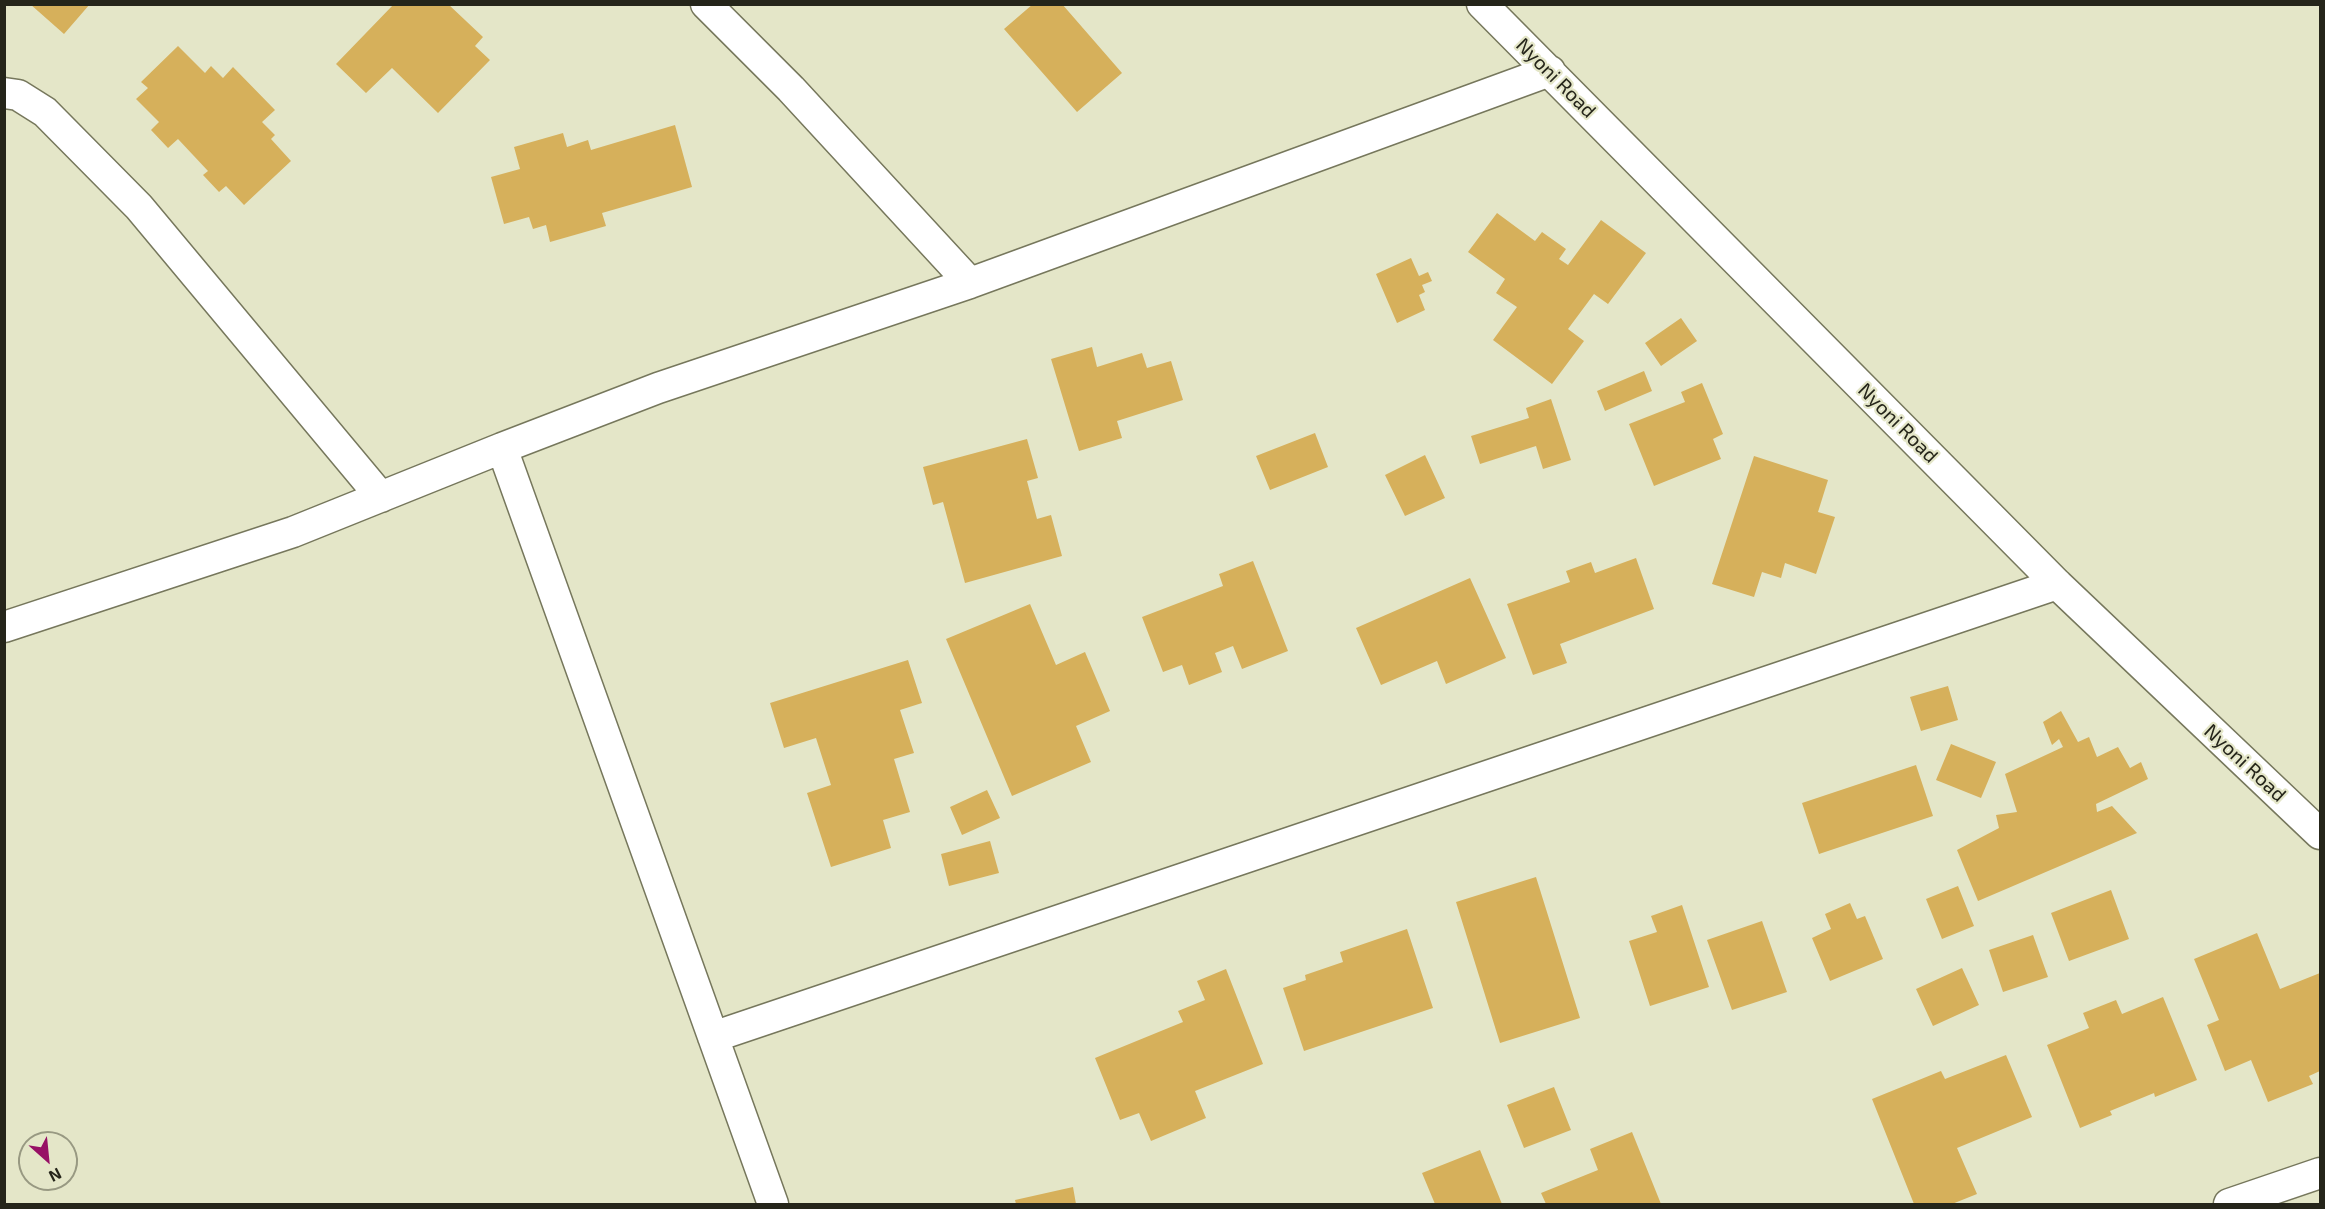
<!DOCTYPE html>
<style>
body{margin:0}
#map{position:relative;width:2325px;height:1209px;overflow:hidden;background:#e4e6c8;font-family:"Exo 2",sans-serif}
canvas{display:block}
.frame{position:absolute;inset:0;border:6px solid #25251a;pointer-events:none}
.north{position:absolute;left:18px;top:1131px;width:60px;height:60px;box-sizing:border-box;background:#e4e6c8;border:2px solid #989982;border-radius:50%;rotate:153deg;font-size:16px;font-weight:700;line-height:24px;text-align:center;color:#25251a}
.north::after{content:'';display:block;margin:auto;width:21px;height:27px;background:#971065;clip-path:polygon(50% 0,100% 100%,50% 72%,0 100%)}
</style>
<div id="map">
<canvas width="2325" height="1209"></canvas>
<div class="frame"></div>
<div class="north">N</div>
</div>
<script>
const ctx = document.querySelector('canvas').getContext('2d');
ctx.lineJoin = 'round';
function fillPath(path, color) { ctx.fillStyle = color; ctx.fill(path, 'evenodd'); }
const shape = rows => new Path2D(rows.map(r => 'M' + r).join(''));
function strokePath(path, color, width, dash) { ctx.strokeStyle = color; ctx.lineWidth = width; ctx.lineCap = dash ? 'butt' : 'round'; ctx.setLineDash(dash || []); ctx.stroke(path); }
function drawText(font, color, halo, rows, align = 'center') {
  ctx.font = font + ' "Exo 2",sans-serif'; ctx.lineWidth = 4.5; ctx.setLineDash([]); ctx.textBaseline = 'middle'; ctx.strokeStyle = halo; ctx.fillStyle = color; for (const [text, x, y, turn = 0] of rows) {
    ctx.save(); ctx.translate(x, y); ctx.rotate((+turn || 0) * Math.PI / 180); ctx.textAlign = isNaN(turn) ? turn : align; if (halo) ctx.strokeText(text, 0, 0); ctx.fillText(text, 0, 0); ctx.restore();
  }
}
fillPath(shape([
 [30,4,90,4,64,34],
 [394,4,448,4,483,37,475,46,490,60,438,113,392,68,366,93,336,64],
 [1033,4,1062,4,1122,73,1077,112,1004,29],
 [178,46,205,73,211,66,223,78,233,67,275,110,262,122,275,135,271,139,291,161,244,205,226,186,219,192,203,175,208,171,178,139,168,148,151,130,159,122,136,99,148,88,141,82],
 [675,125,692,187,602,213,606,226,550,242,546,225,533,229,529,217,504,224,491,177,520,169,514,147,563,133,567,147,588,140,591,150],
 [1497,213,1535,241,1542,232,1566,249,1559,259,1568,265,1601,220,1646,253,1608,304,1594,294,1568,329,1584,341,1552,384,1493,340,1517,307,1496,293,1505,279,1468,252],
 [1411,258,1419,276,1428,272,1432,281,1422,285,1425,292,1419,295,1425,310,1397,323,1376,274],
 [1681,318,1697,341,1661,366,1645,343],
 [1092,347,1097,367,1142,353,1147,368,1171,361,1183,400,1117,421,1122,438,1079,451,1051,359],
 [1644,371,1652,391,1605,411,1597,391],
 [1702,383,1723,434,1713,439,1721,459,1654,486,1629,424,1685,402,1681,392],
 [1551,399,1571,460,1543,469,1536,446,1480,464,1471,436,1529,418,1526,408],
 [1315,433,1328,467,1270,490,1256,456],
 [1027,439,1038,478,1027,481,1037,519,1051,515,1062,556,965,583,943,502,933,505,923,467],
 [1425,455,1445,498,1405,516,1385,475],
 [1754,456,1828,480,1818,512,1835,517,1816,574,1785,563,1781,578,1762,572,1754,597,1712,584],
 [1636,558,1654,609,1560,644,1567,663,1533,675,1507,604,1570,582,1566,571,1591,562,1595,573],
 [1253,561,1288,651,1242,669,1233,646,1215,653,1222,672,1189,685,1182,665,1163,672,1142,617,1223,586,1219,574],
 [1470,578,1506,658,1446,684,1437,661,1381,685,1356,628],
 [1030,604,1056,665,1085,652,1110,711,1076,726,1091,762,1012,796,946,639],
 [908,660,922,703,900,710,914,753,894,759,910,812,883,820,891,848,831,867,807,793,831,785,816,738,784,748,770,703],
 [1948,686,1958,720,1921,731,1910,697],
 [2061,711,2078,742,2089,737,2097,757,2118,747,2130,768,2141,762,2148,779,2096,804,2097,812,2112,806,2137,833,1978,901,1957,850,1999,828,1996,815,2017,812,2005,774,2063,747,2059,739,2052,745,2043,722],
 [1951,744,1996,762,1981,798,1936,780],
 [1916,765,1933,816,1819,854,1802,803],
 [987,790,1000,818,962,835,950,807],
 [990,841,999,873,949,886,941,854],
 [1536,877,1580,1018,1500,1043,1456,902],
 [1958,886,1974,926,1942,939,1926,899],
 [2111,890,2129,939,2069,961,2051,913],
 [1850,903,1857,919,1865,916,1883,959,1830,981,1812,938,1831,929,1825,914],
 [1682,905,1709,987,1650,1006,1629,941,1657,932,1651,916],
 [1762,921,1787,992,1732,1010,1707,940],
 [1407,929,1433,1008,1304,1051,1283,988,1306,980,1305,975,1343,962,1340,952],
 [2257,933,2280,989,2320,973,2320,1071,2309,1076,2313,1084,2268,1102,2251,1060,2225,1071,2207,1025,2219,1020,2194,959],
 [2033,935,2048,977,2003,992,1989,950],
 [1962,968,1979,1005,1933,1026,1916,989],
 [1226,969,1263,1064,1195,1091,1206,1118,1151,1141,1139,1113,1120,1120,1095,1058,1183,1022,1178,1011,1205,1000,1197,981],
 [2163,997,2197,1080,2155,1097,2154,1093,2110,1111,2112,1115,2080,1128,2047,1045,2089,1028,2083,1013,2116,1000,2122,1014],
 [2006,1055,2032,1117,1957,1148,1977,1194,1952,1204,1914,1204,1872,1099,1941,1071,1945,1079],
 [1554,1087,1571,1130,1524,1148,1507,1105],
 [1632,1132,1661,1204,1546,1204,1541,1193,1598,1170,1590,1149],
 [1480,1150,1502,1204,1435,1204,1422,1173],
 [1073,1187,1076,1204,1016,1204,1015,1200]
]), '#d6b05b');
const street = shape([
 [1482,4,2057,584,2320,834],
 [4,93,18,95,45,112,139,207,381,497],
 [970,283,1550,71],
 [502,448,658,388,970,283,791,89,706,4],
 [4,627,293,532,502,448,773,1204],
 [713,1037,2057,584],
 [2229,1204,2320,1173]
]);
strokePath(street, '#76775c', 33);
strokePath(street, '#fff', 30);
drawText('20px', '#25251a', '#e4e6c8', [
 ["Nyoni Road",1556,78,45],
 ["Nyoni Road",1898,423,45],
 ["Nyoni Road",2245,763,43]
]);
</script>
